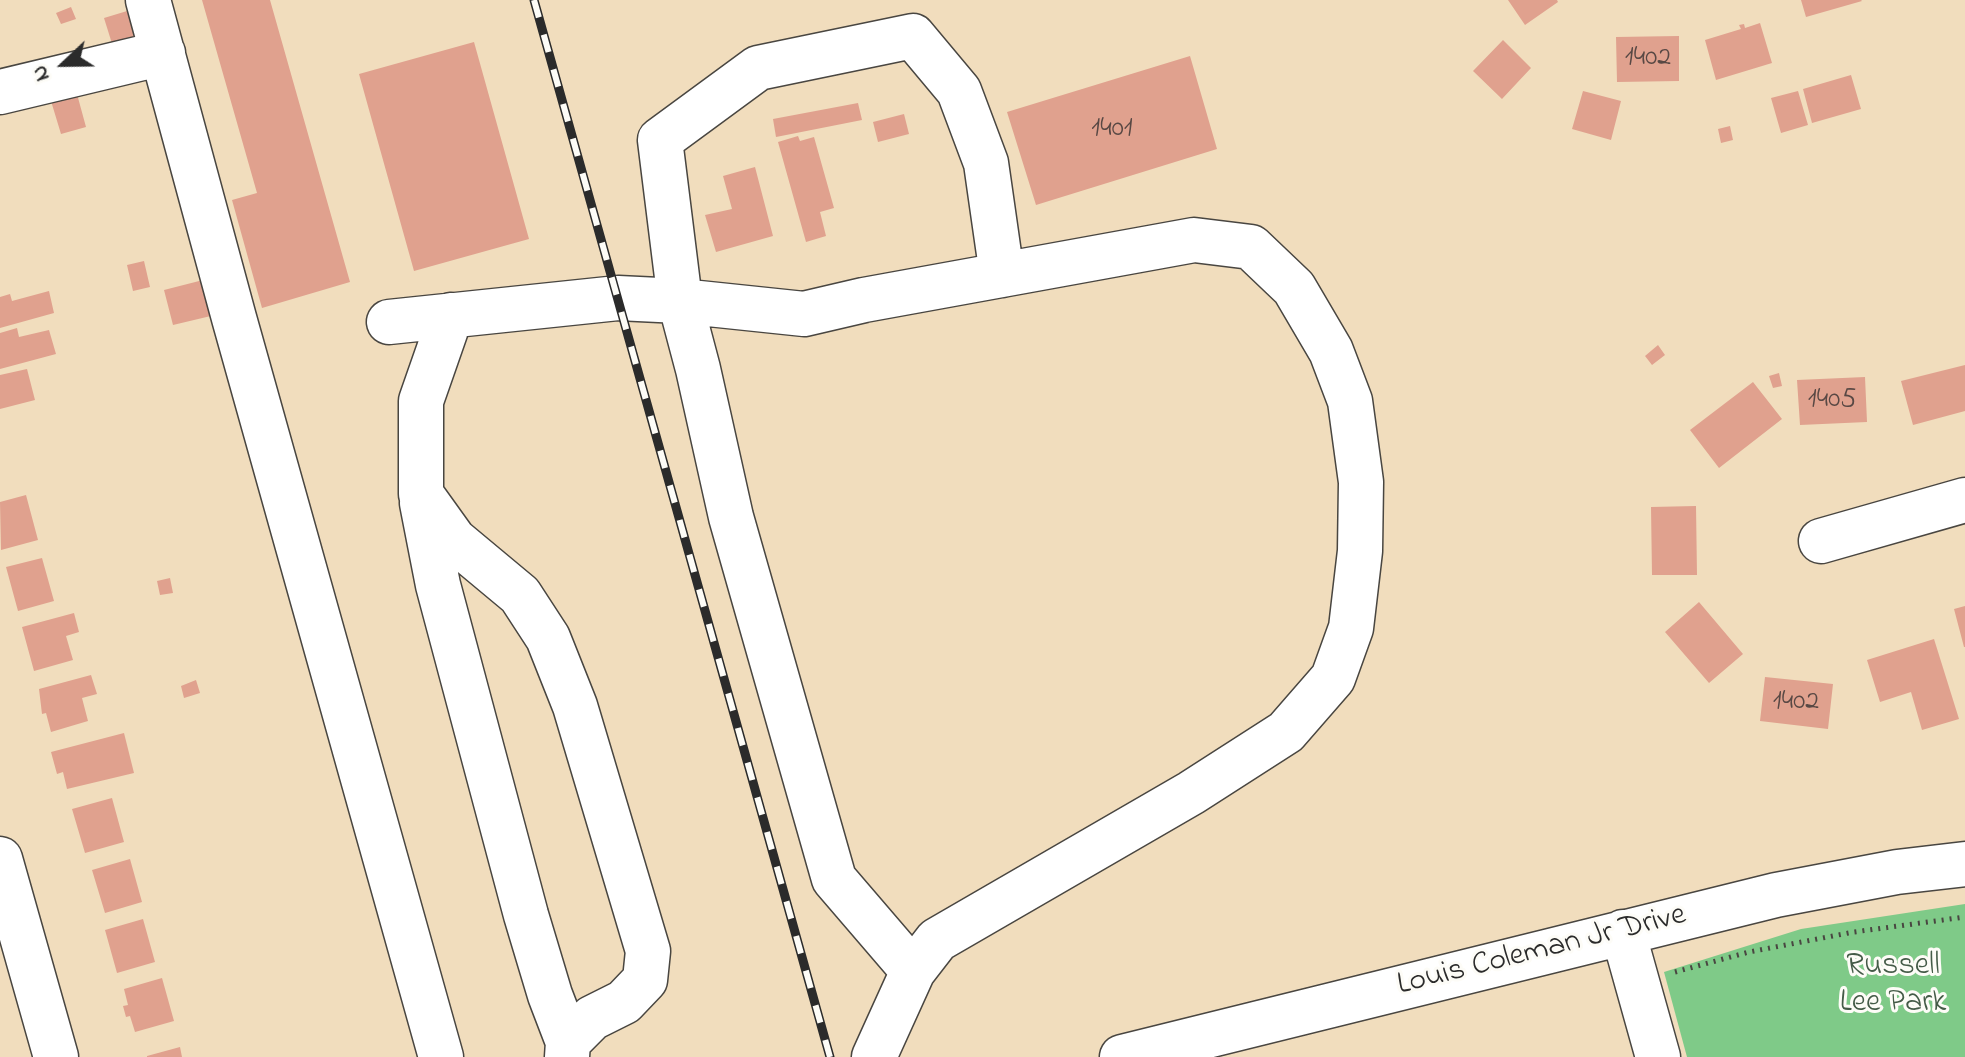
<!DOCTYPE html>
<style>
body{margin:0}
#map{position:relative;width:1965px;height:1057px;overflow:hidden;background:#f1ddbd;font-family:"Indie Flower",sans-serif}
canvas{display:block}
.north{position:absolute;left:24px;top:24px;width:80px;height:80px;-webkit-text-stroke:6px #fdfcf7;paint-order:stroke;rotate:248deg;font-size:22px;font-weight:700;line-height:32px;text-align:center;color:#2b2b2b}
.north::after{content:'';display:block;margin:auto;width:28px;height:36px;background:#2b2b2b;clip-path:polygon(50% 0,100% 100%,50% 72%,0 100%)}
</style>
<div id="map">
<canvas width="1965" height="1057"></canvas>
<div class="north">N</div>
</div>
<script>
const ctx = document.querySelector('canvas').getContext('2d');
ctx.lineJoin = 'round';
function fillPath(path, color) { ctx.fillStyle = color; ctx.fill(path, 'evenodd'); }
const shape = rows => new Path2D(rows.map(r => 'M' + r).join(''));
function strokePath(path, color, width, dash) { ctx.strokeStyle = color; ctx.lineWidth = width; ctx.lineCap = dash ? 'butt' : 'round'; ctx.setLineDash(dash || []); ctx.stroke(path); }
function drawText(font, color, halo, rows, align = 'center') {
  ctx.font = font + ' "Indie Flower",sans-serif'; ctx.lineWidth = 6; ctx.setLineDash([]); ctx.textBaseline = 'middle'; ctx.strokeStyle = halo; ctx.fillStyle = color; for (const [text, x, y, turn = 0] of rows) {
    ctx.save(); ctx.translate(x, y); ctx.rotate((+turn || 0) * Math.PI / 180); ctx.textAlign = isNaN(turn) ? turn : align; if (halo) ctx.strokeText(text, 0, 0); ctx.fillText(text, 0, 0); ctx.restore();
  }
}
fillPath(shape([
 [1965,904,1965,1057,1687,1057,1664,972,1801,929]
]), '#7fca88');
fillPath(shape([
 [202,0,270,0,350,282,262,308,232,200,257,193],
 [1508,0,1557,0,1558,2,1525,25],
 [1801,0,1861,0,1862,1,1806,17],
 [71,7,76,19,61,24,56,13],
 [137,8,146,41,114,50,104,18],
 [1760,23,1772,63,1716,80,1705,40,1741,29,1739,25,1744,24,1745,28],
 [1679,36,1679,81,1617,82,1616,37],
 [1503,40,1531,68,1502,99,1473,71],
 [474,42,529,239,414,271,359,74],
 [1190,56,1217,149,1036,205,1007,112],
 [1851,75,1861,109,1812,123,1803,89],
 [1583,91,1621,101,1611,140,1572,129],
 [1798,91,1808,125,1781,133,1771,98],
 [77,94,86,127,61,134,51,101],
 [858,103,862,120,776,137,773,119],
 [904,114,909,134,878,142,873,122],
 [1730,126,1733,140,1721,143,1718,129],
 [798,136,800,141,814,137,834,208,820,212,826,236,806,242,778,142],
 [755,167,773,236,716,252,705,215,732,209,723,176],
 [144,261,150,287,133,291,127,265],
 [207,279,215,315,173,325,164,290],
 [49,291,54,313,0,328,0,297,10,294,12,301],
 [17,328,19,337,49,330,56,354,0,369,0,333],
 [1658,345,1665,355,1652,365,1645,356],
 [1965,365,1965,411,1913,425,1901,381],
 [27,369,35,400,0,409,0,375],
 [1779,373,1782,386,1773,388,1769,376],
 [1865,377,1867,422,1800,425,1797,380],
 [1753,382,1782,419,1719,468,1690,430],
 [26,495,38,540,1,550,0,502],
 [1696,506,1697,575,1652,575,1651,507],
 [42,558,54,601,18,611,6,567],
 [170,578,173,593,160,595,157,581],
 [1699,602,1743,654,1709,683,1665,632],
 [1965,606,1965,647,1964,647,1954,609],
 [74,613,79,632,66,636,73,660,34,671,22,627],
 [1934,639,1959,719,1922,730,1911,692,1880,702,1867,660],
 [91,675,97,694,82,698,88,721,51,732,46,713,42,714,39,689],
 [1765,677,1833,684,1828,729,1760,721],
 [196,680,200,693,184,698,181,686],
 [124,733,134,773,67,789,63,772,57,774,51,752],
 [112,798,124,842,85,853,72,809],
 [130,859,142,902,105,913,92,870],
 [143,919,155,962,117,973,105,930],
 [162,978,174,1021,135,1032,130,1016,126,1017,123,1006,128,1005,124,989],
 [180,1047,182,1057,147,1057,147,1056]
]), '#e0a18e');
const minor = shape([
 [148,0,234,318,441,1057],
 [0,92,163,53],
 [451,315,421,401,421,494,454,540,520,595,548,638,575,706,648,951,645,980,624,1002,592,1018,568,1042],
 [389,322,618,298,680,301,804,314,864,300,1194,240,1251,247,1294,288,1331,351,1350,401,1361,482,1360,551,1351,628,1333,678,1286,732,1191,793,937,940,913,971,874,1057],
 [422,503,438,585,526,915,550,995,568,1042,567,1057],
 [1821,541,1965,500],
 [0,859,56,1057],
 [1623,932,1658,1057],
 [913,971,834,879,731,517,698,369,680,301,660,140,758,68,913,36,959,91,986,163,1002,275],
 [1122,1057,1776,895,1897,872,1965,864]
]);
strokePath(minor, '#494641', 47);
strokePath(shape([
 [1675,972,1749,952,1854,932,1965,917]
]), '#494641', 5, [2, 6]);
strokePath(minor, '#fff', 44);
const rail = shape([
 [534,0,830,1057]
]);
strokePath(rail, '#2b2b2b', 9);
strokePath(rail, '#fdfcf7', 6, [18]);
drawText('28px', '#584844', null, [
 ["1402",1648,59],
 ["1401",1112,130],
 ["1405",1832,401],
 ["1402",1796,703]
]);
drawText('32px', '#2b2b2b', '#fdfcf7', [
 ["Louis Coleman Jr Drive",1542,952,-14]
]);
drawText('32px', '#445b47', '#fdfcf7', [
 ["Russell",1893,968],
 ["Lee Park",1893,1005]
]);
</script>
